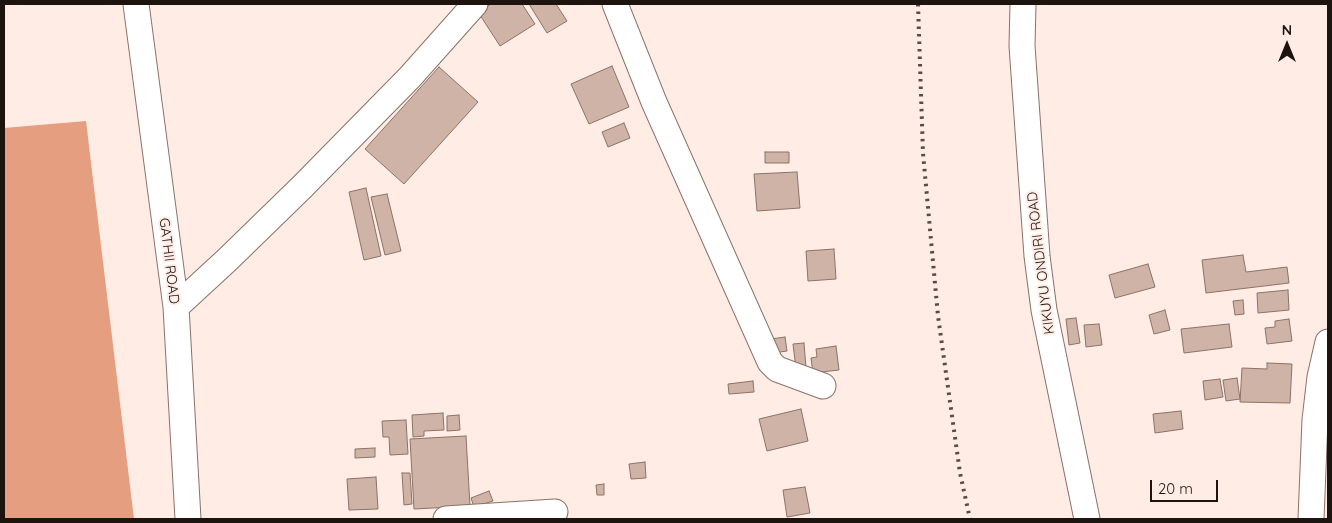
<!DOCTYPE html>
<style>
body{margin:0}
#map{position:relative;width:1332px;height:523px;overflow:hidden;background:#feece5;font-family:Quicksand,sans-serif}
canvas{display:block}
.frame{position:absolute;inset:0;border:5px solid #1d130f;pointer-events:none}
.north{position:absolute;left:1262px;top:20px;width:50px;height:50px;-webkit-text-stroke:4px #feece5;paint-order:stroke;rotate:0deg;font-size:14px;font-weight:700;line-height:20px;text-align:center;color:#1d130f}
.north::after{content:'';display:block;margin:auto;width:18px;height:22px;background:#1d130f;clip-path:polygon(50% 0,100% 100%,50% 72%,0 100%)}
.scale{position:absolute;left:1150px;top:480px;width:68px;height:22px;box-sizing:border-box;border:2px solid #1d130f;border-top:0;padding-left:6px;font-size:15px;line-height:18px;white-space:nowrap;color:#1d130f;-webkit-text-stroke:4px #feece5;paint-order:stroke}
</style>
<div id="map">
<canvas width="1332" height="523"></canvas>
<div class="frame"></div>
<div class="north">N</div>
<div class="scale">20 m</div>
</div>
<script>
const ctx = document.querySelector('canvas').getContext('2d');
ctx.lineJoin = 'round';
function fillPath(path, color) { ctx.fillStyle = color; ctx.fill(path, 'evenodd'); }
const shape = rows => new Path2D(rows.map(r => 'M' + r).join(''));
function strokePath(path, color, width, dash) { ctx.strokeStyle = color; ctx.lineWidth = width; ctx.lineCap = dash ? 'butt' : 'round'; ctx.setLineDash(dash || []); ctx.stroke(path); }
function drawText(font, color, halo, rows, align = 'center') {
  ctx.font = font + ' Quicksand,sans-serif'; ctx.lineWidth = 4; ctx.setLineDash([]); ctx.textBaseline = 'middle'; ctx.strokeStyle = halo; ctx.fillStyle = color; for (const [text, x, y, turn = 0] of rows) {
    ctx.save(); ctx.translate(x, y); ctx.rotate((+turn || 0) * Math.PI / 180); ctx.textAlign = isNaN(turn) ? turn : align; if (halo) ctx.strokeText(text, 0, 0); ctx.fillText(text, 0, 0); ctx.restore();
  }
}
fillPath(shape([
 [86,121,134,519,4,519,4,128]
]), '#e59f80');
const building = shape([
 [491,4,522,4,535,24,500,46,478,12,491,4],
 [529,4,556,4,567,21,547,33,529,4],
 [612,66,629,107,589,124,571,84,612,66],
 [439,67,478,102,404,184,365,149,439,67],
 [624,123,630,138,608,147,602,132,624,123],
 [765,152,789,152,789,163,765,163,765,152],
 [797,172,800,208,757,211,754,174,797,172],
 [366,188,381,256,364,260,349,192,366,188],
 [387,194,401,251,385,255,371,197,387,194],
 [834,249,836,279,808,281,806,251,834,249],
 [1243,255,1246,272,1287,267,1289,283,1206,293,1202,260,1243,255],
 [1148,264,1155,287,1115,298,1109,275,1148,264],
 [1288,290,1289,310,1258,313,1257,293,1288,290],
 [1243,300,1244,314,1235,315,1233,301,1243,300],
 [1165,310,1170,330,1154,334,1149,315,1165,310],
 [1076,318,1080,343,1069,345,1066,319,1076,318],
 [1289,319,1292,341,1267,344,1265,328,1275,327,1275,321,1289,319],
 [1099,324,1102,345,1086,347,1084,325,1099,324],
 [1229,324,1232,347,1184,353,1181,329,1229,324],
 [785,337,787,351,773,353,771,339,785,337],
 [804,343,806,368,796,369,793,344,804,343],
 [836,346,839,370,813,373,811,358,817,357,816,349,836,346],
 [1267,363,1292,364,1290,403,1240,402,1242,368,1267,369,1267,363],
 [1237,378,1240,399,1226,401,1223,380,1237,378],
 [1220,379,1223,397,1205,400,1203,381,1220,379],
 [753,381,754,392,729,394,728,384,753,381],
 [801,409,808,441,767,451,759,419,801,409],
 [1181,411,1183,429,1155,433,1153,414,1181,411],
 [443,413,444,430,424,431,424,436,413,437,412,415,443,413],
 [459,415,460,430,447,431,447,416,459,415],
 [406,420,408,454,390,455,389,437,383,437,382,421,406,420],
 [466,436,470,506,414,509,410,439,466,436],
 [375,448,375,457,355,458,355,449,375,448],
 [645,462,646,478,631,479,629,464,645,462],
 [402,473,410,473,412,504,404,505,402,473],
 [376,477,378,509,349,510,347,479,376,477],
 [604,484,604,495,597,495,596,485,604,484],
 [805,487,810,513,787,517,783,490,805,487],
 [489,491,493,501,474,507,471,498,489,491]
]);
fillPath(building, '#cfb3a7');
strokePath(building, '#8b7267', 1);
const street = shape([
 [136,4,176,307,188,519],
 [615,4,654,102,770,362,777,369,823,386],
 [1023,4,1022,46,1037,256,1044,310,1087,519],
 [176,307,227,260,302,187,410,77,475,4],
 [446,519,555,512],
 [1311,519,1315,420,1320,377,1328,342]
]);
strokePath(street, '#8b7166', 27);
strokePath(street, '#fff', 25);
strokePath(shape([
 [918,4,923,153,938,316,960,473,970,519]
]), '#574b46', 4, [2.5, 5]);
drawText('14px', '#1d130f', '#feece5', [
 ["GATHII ROAD",169,261,83],
 ["KIKUYU ONDIRI ROAD",1041,263,-97]
]);
</script>
